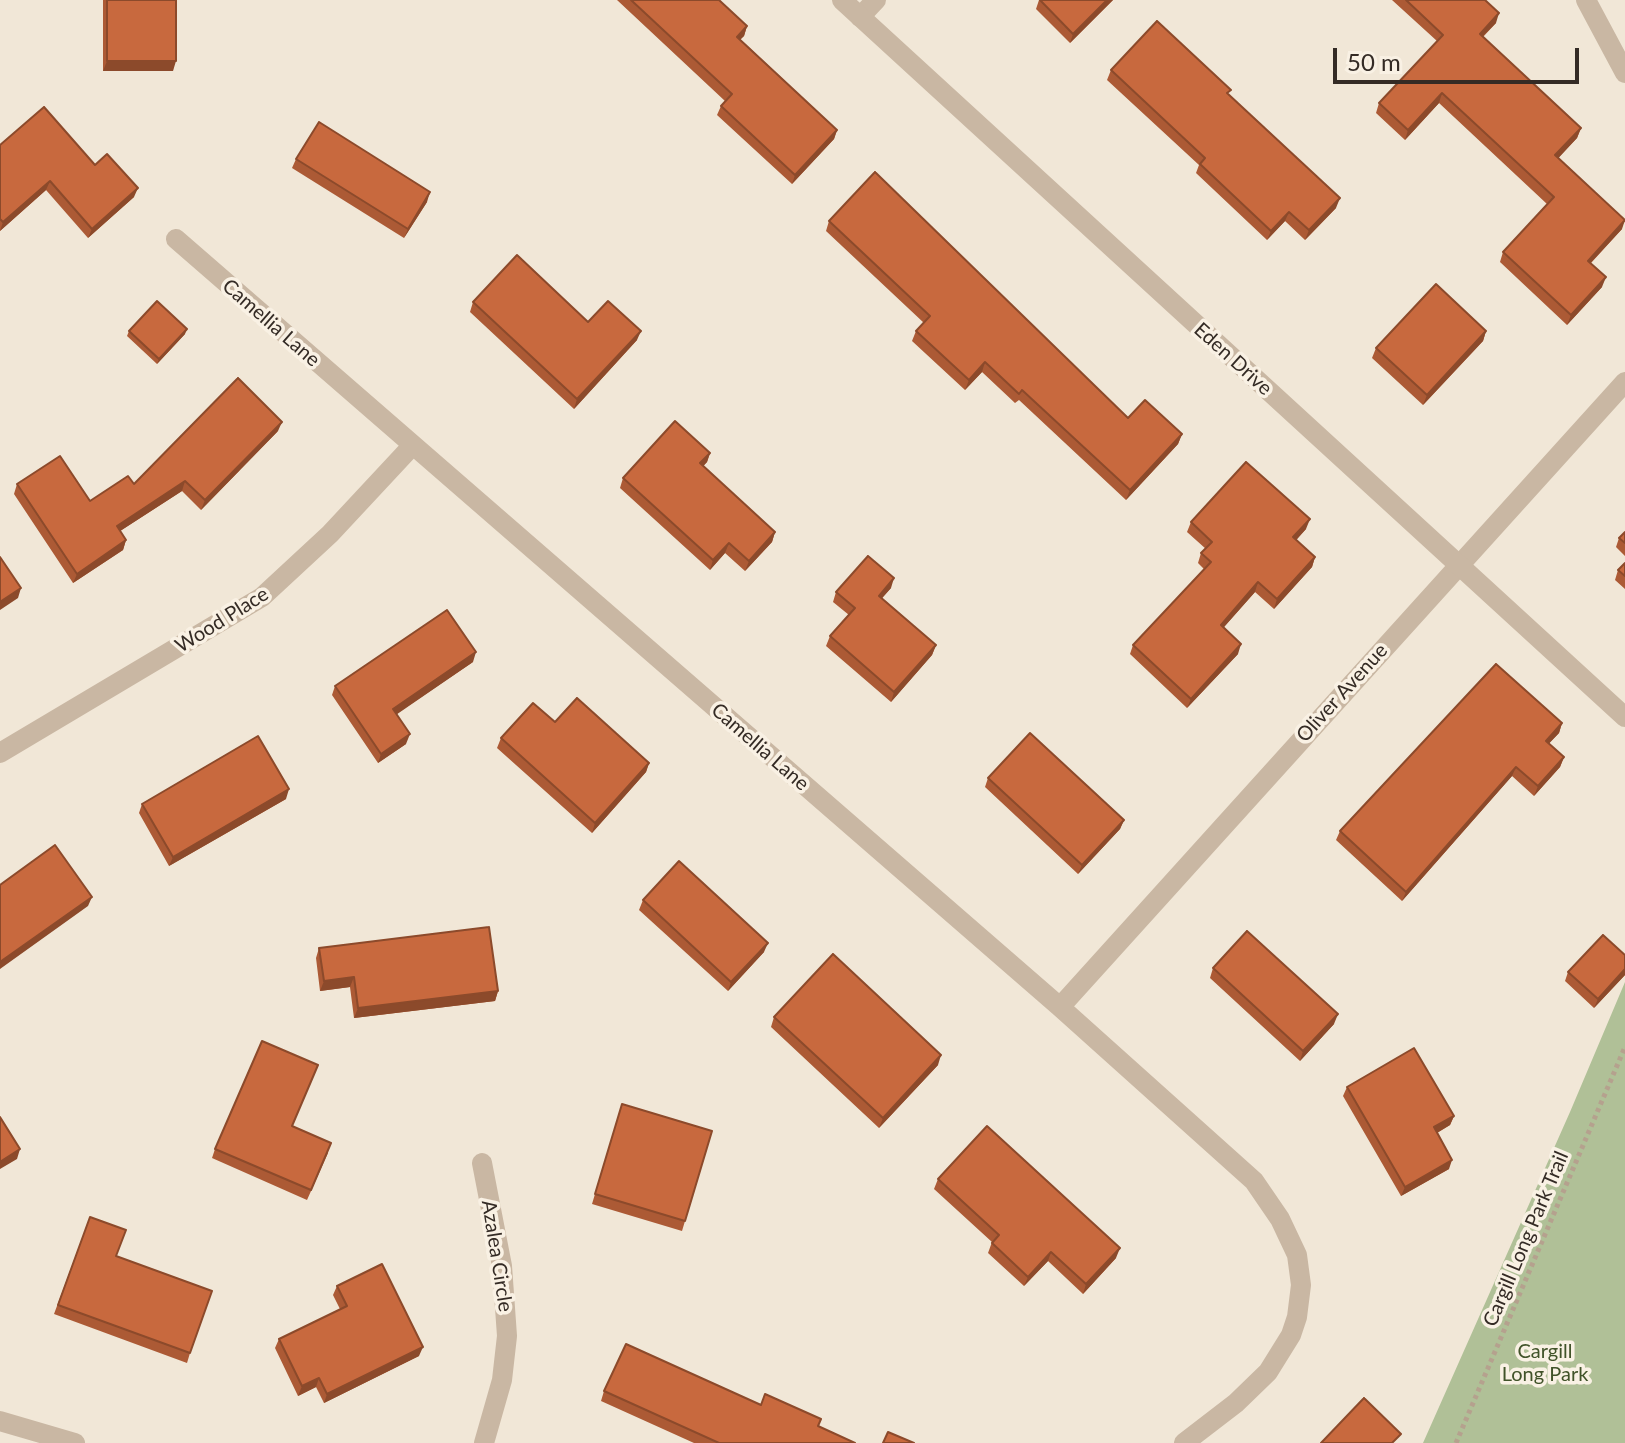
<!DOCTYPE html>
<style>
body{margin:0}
#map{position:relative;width:1625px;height:1443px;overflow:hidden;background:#f1e7d7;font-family:Lato,sans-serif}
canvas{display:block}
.scale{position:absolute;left:1333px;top:48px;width:246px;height:36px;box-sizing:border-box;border:4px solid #342b25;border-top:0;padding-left:10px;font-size:24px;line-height:28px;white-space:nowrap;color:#342b25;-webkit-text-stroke:6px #f9f1e4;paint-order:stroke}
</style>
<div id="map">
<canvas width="1625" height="1443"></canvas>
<div class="scale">50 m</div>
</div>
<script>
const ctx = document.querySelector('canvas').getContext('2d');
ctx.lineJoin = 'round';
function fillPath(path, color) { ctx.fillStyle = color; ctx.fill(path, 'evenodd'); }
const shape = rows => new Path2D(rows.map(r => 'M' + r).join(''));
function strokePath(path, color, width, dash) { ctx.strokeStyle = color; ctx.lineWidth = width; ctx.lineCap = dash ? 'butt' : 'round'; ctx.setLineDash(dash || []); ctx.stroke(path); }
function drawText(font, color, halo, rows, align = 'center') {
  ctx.font = font + ' Lato,sans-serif'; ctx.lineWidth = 7; ctx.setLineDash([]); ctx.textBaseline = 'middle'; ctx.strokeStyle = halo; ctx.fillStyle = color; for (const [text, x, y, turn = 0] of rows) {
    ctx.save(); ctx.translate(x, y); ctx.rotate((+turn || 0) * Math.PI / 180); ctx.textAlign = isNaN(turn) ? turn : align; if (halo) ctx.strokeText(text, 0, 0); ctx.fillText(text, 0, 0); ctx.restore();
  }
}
fillPath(shape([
 [1625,982,1625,1443,1423,1443,1570,1112]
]), '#b0c097');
strokePath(shape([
 [1456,1443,1625,1047]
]), '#b5a18e', 5, [4, 4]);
strokePath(shape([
 [1586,0,1625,73],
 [860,17,876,0],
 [176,239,1060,1007,1254,1181,1280,1219,1297,1255,1301,1285,1297,1317,1291,1335,1268,1372,1236,1403,1184,1443],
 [0,753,262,597,330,534,412,446],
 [1060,1007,1625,382],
 [482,1163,502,1266,507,1336,502,1380,484,1443],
 [0,1421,75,1443]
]), '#c9b7a3', 20);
strokePath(shape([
 [842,0,1625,717]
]), '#c9b7a3', 20);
fillPath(shape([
 [103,0,176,0,173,71,103,71],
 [617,0,719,0,747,26,744,36,740,39,837,130,834,139,792,184,717,115,721,106,725,101],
 [1039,0,1113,0,1070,43,1036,9],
 [1392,0,1485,0,1496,23,1483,37,1581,128,1577,138,1558,158,1622,229,1591,263,1602,287,1567,325,1500,262,1503,252,1547,204,1439,103,1405,140,1376,113,1379,103,1437,41],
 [1111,70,1229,95,1336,208,1305,240,1285,221,1267,240,1196,173,1199,165,1107,80],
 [0,145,95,165,134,197,88,238,46,190,0,231],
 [296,159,427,202,404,238,292,168],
 [829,221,1128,418,1182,434,1178,444,1126,500,1019,400,1015,403,982,372,965,390,912,341,916,331,924,323,826,231],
 [473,302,588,322,637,340,574,409,470,312],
 [129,331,185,334,157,364,127,336],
 [1486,331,1483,341,1423,405,1372,358,1376,348],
 [278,431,201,510,182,491,120,531,126,540,123,550,73,583,14,494,17,484,90,501],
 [710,453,707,462,703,466,775,532,772,542,745,571,725,553,710,570,620,488,623,478],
 [1191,522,1306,529,1296,540,1315,557,1312,567,1274,609,1255,592,1223,628,1238,654,1187,708,1130,654,1133,645,1204,569,1198,563,1201,553,1206,549,1187,532],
 [1625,532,1625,556,1616,547,1619,538],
 [1625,563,1625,589,1615,580,1618,570],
 [891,588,882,598,936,645,932,655,891,702,826,646,830,636,849,615,833,602,836,592],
 [473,662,396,714,406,744,378,763,332,695,335,686],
 [555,722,649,763,646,772,592,833,497,748,501,738],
 [1562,723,1559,733,1548,744,1564,757,1560,767,1534,796,1512,776,1402,901,1336,840,1340,831],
 [988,778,1124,820,1120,829,1078,874,985,787],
 [286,799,169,866,139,813,142,804],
 [643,900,764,952,728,991,639,910],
 [319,948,498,991,495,1001,354,1018,350,987,320,991,316,958],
 [1625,955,1625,975,1594,1008,1565,981,1568,972],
 [1213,968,1334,1024,1300,1061,1210,978],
 [774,1017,938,1065,879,1128,771,1027],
 [318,1065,292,1126,328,1153,307,1200,212,1158,215,1149],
 [1347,1087,1454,1116,1450,1125,1437,1133,1449,1169,1401,1196,1343,1096],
 [619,1114,685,1221,682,1231,592,1204],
 [938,1179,1116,1258,1083,1294,1048,1261,1024,1286,988,1253,992,1242,934,1189],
 [90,1217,116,1256,190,1353,187,1363,54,1314],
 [337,1286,419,1356,324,1403,316,1387,298,1396,275,1348,279,1339,340,1309,333,1295],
 [604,1391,761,1405,818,1426,855,1443,694,1443,601,1401]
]), '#ac5a35');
fillPath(shape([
 [1107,0,1113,0,1070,43,1073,34],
 [1499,13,1496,23,1476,43,1480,34],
 [747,26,744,36,734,46,737,37],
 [107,61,176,61,173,71,103,71],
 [1442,93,1439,103,1405,140,1408,130],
 [1581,128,1577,138,1552,165,1555,155],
 [837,130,834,139,792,184,795,175],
 [50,181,46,190,0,231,3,222],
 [138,188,134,197,88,238,92,229],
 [430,192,427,202,404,238,408,229],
 [1340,198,1336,208,1305,240,1309,230],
 [1289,212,1285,221,1267,240,1271,231],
 [1625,220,1622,229,1584,270,1588,261],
 [1606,277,1602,287,1567,325,1571,315],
 [187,329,185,334,157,364,159,359],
 [641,331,637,340,574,409,577,399],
 [1486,331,1483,341,1423,405,1427,395],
 [985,362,982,372,965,390,969,380],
 [282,422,278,431,201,510,205,500],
 [1182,434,1178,444,1126,500,1130,490],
 [710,453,707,462,697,473,700,463],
 [185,481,182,491,114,535,117,526],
 [1310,519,1306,529,1290,547,1293,537],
 [775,532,772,542,745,571,749,561],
 [126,540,123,550,73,583,77,574],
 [729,543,725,553,710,570,713,560],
 [1315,557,1312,567,1274,609,1277,599],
 [894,578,891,588,876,605,879,596],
 [1258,582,1255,592,1217,635,1221,625],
 [21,588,18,598,0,610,0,602],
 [1241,644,1238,654,1187,708,1191,699],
 [936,645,932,655,891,702,894,692],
 [476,652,473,662,390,719,393,709],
 [1562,723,1559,733,1542,751,1546,741],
 [410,734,406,744,378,763,381,754],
 [1564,757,1560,767,1534,796,1538,786],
 [649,763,646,772,592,833,595,823],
 [1516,767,1512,776,1402,901,1406,892],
 [289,789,286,799,169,866,173,857],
 [1124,820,1120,829,1078,874,1082,865],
 [92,897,88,906,0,969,0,962],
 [768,943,764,952,728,991,731,982],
 [1625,969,1625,975,1594,1008,1598,999],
 [354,977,350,987,320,991,324,981],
 [498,991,495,1001,354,1018,358,1008],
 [1338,1014,1334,1024,1300,1061,1303,1051],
 [941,1055,938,1065,879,1128,883,1118],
 [1454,1116,1450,1125,1430,1137,1434,1127],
 [20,1149,17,1159,0,1169,0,1162],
 [1452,1160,1449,1169,1401,1196,1405,1187],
 [1120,1248,1116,1258,1083,1294,1086,1284],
 [1051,1252,1048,1261,1024,1286,1028,1277],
 [423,1347,419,1356,324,1403,327,1394],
 [319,1378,316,1387,298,1396,302,1386]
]), '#8c4a2b');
const building = shape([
 [107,0,176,0,176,61,107,61,107,0],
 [631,0,719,0,747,26,737,37,837,130,795,175,721,106,732,94,631,0],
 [1040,0,1107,0,1073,34,1040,0],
 [1406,0,1485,0,1499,13,1480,34,1581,128,1555,155,1625,220,1588,261,1606,277,1571,315,1503,252,1554,197,1442,93,1408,130,1379,103,1443,35,1406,0],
 [1157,21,1231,90,1227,93,1340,198,1309,230,1289,212,1271,231,1200,164,1205,158,1111,70,1157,21],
 [44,107,95,165,107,154,138,188,92,229,50,181,3,222,0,219,0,145,44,107],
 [319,122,430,192,408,229,296,159,319,122],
 [875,172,1128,418,1145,400,1182,434,1130,490,1022,390,1019,394,985,362,969,380,916,331,930,316,829,221,875,172],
 [517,255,588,322,608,301,641,331,577,399,473,302,517,255],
 [1436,284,1486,331,1427,395,1376,348,1436,284],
 [157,301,187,329,159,359,129,331,157,301],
 [238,378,282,422,205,500,185,481,117,526,126,540,77,574,17,484,60,456,90,501,128,476,134,484,238,378],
 [675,421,710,453,700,463,775,532,749,561,729,543,713,560,623,478,675,421],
 [1246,462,1310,519,1293,537,1315,557,1277,599,1258,582,1221,625,1241,644,1191,699,1133,645,1211,562,1201,553,1212,542,1191,522,1246,462],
 [1625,532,1625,543,1619,538,1625,532],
 [868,556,894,578,879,596,936,645,894,692,830,636,855,608,836,592,868,556],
 [0,557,21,588,0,602,0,557],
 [1625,563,1625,576,1618,570,1625,563],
 [447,610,476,652,393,709,410,734,381,754,335,686,447,610],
 [1496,664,1562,723,1546,741,1564,757,1538,786,1516,767,1406,892,1340,831,1496,664],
 [577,698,649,763,595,823,501,738,533,703,555,722,577,698],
 [1030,733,1124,820,1082,865,988,778,1030,733],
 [258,736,289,789,173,857,142,804,258,736],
 [55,845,92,897,0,962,0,885,55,845],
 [679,861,768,943,731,982,643,900,679,861],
 [489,927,498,991,358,1008,354,977,324,981,319,948,489,927],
 [1247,931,1338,1014,1303,1051,1213,968,1247,931],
 [1603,935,1625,955,1625,969,1598,999,1568,972,1603,935],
 [833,954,941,1055,883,1118,774,1017,833,954],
 [262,1041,318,1065,292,1126,331,1143,311,1190,215,1149,262,1041],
 [1414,1048,1454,1116,1434,1127,1452,1160,1405,1187,1347,1087,1414,1048],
 [622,1104,712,1131,685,1221,595,1194,622,1104],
 [0,1117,20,1149,0,1162,0,1117],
 [987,1126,1120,1248,1086,1284,1051,1252,1028,1277,992,1243,999,1235,938,1179,987,1126],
 [90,1217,126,1230,116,1256,212,1291,190,1353,58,1305,90,1217],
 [382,1264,423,1347,327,1394,319,1378,302,1386,279,1339,347,1306,337,1286,382,1264],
 [626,1344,761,1405,765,1394,821,1419,818,1426,855,1443,719,1443,604,1391,626,1344],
 [1364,1398,1401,1434,1392,1443,1321,1443,1364,1398],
 [888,1432,914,1443,883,1443,888,1432]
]);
fillPath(building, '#c8693e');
strokePath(building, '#8c4a2b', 2);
drawText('20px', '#342b25', '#f9f1e4', [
 ["Camellia Lane",271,323,41],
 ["Eden Drive",1233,359,42],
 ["Wood Place",222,620,-32],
 ["Oliver Avenue",1342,693,-48],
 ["Camellia Lane",760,747,41],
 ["Cargill Long Park Trail",1526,1239,-67],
 ["Azalea Circle",497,1256,81]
]);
drawText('20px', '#415329', '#f9f1e4', [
 ["Cargill",1545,1352],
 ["Long Park",1545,1375]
]);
</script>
